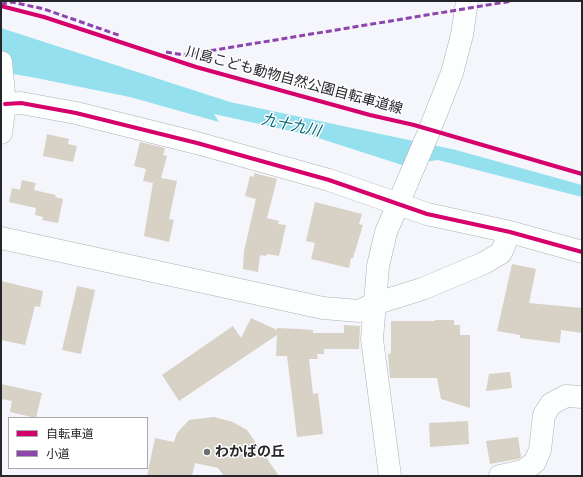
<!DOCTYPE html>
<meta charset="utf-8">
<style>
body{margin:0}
#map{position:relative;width:583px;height:477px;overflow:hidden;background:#f4f6fb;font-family:Signika,"Noto Sans JP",sans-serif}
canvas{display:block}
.frame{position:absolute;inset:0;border:2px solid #24262a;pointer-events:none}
.legend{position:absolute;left:8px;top:417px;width:140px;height:52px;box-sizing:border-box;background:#fff;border:1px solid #a7a8aa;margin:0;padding:5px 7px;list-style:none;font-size:12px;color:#24262a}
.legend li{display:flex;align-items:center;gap:8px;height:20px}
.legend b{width:20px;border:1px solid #a7a8aa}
</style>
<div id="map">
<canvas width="583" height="477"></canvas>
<div class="frame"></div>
<ul class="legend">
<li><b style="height:5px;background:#d6006c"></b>自転車道</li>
<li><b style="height:5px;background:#8e44ad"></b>小道</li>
</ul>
</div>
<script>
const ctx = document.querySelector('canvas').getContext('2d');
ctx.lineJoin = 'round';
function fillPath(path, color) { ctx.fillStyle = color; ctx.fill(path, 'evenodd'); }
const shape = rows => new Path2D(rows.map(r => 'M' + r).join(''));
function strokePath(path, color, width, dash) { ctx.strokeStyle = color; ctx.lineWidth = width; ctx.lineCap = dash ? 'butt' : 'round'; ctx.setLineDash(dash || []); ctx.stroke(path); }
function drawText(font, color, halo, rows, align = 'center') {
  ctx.font = font + ' Signika,"Noto Sans JP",sans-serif'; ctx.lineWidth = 3; ctx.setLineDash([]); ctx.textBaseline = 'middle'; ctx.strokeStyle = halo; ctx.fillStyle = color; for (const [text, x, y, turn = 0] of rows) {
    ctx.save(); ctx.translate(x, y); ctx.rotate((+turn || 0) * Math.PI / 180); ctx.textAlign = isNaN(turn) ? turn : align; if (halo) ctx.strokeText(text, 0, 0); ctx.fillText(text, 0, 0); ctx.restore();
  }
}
fillPath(shape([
 [1,28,230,102,456,150,582,185,582,197,438,160,402,165,309,135,214,114,219,122,130,97,31,77,1,72]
]), '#94e0ee');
fillPath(shape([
 [47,134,69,139,68,144,77,146,73,162,43,156],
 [140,142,165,148,163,155,167,156,161,178,177,181,169,219,174,220,169,242,144,236,153,183,143,181,146,169,134,166],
 [254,173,277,179,267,218,279,221,278,224,286,225,279,256,267,254,266,256,260,255,258,272,243,269,244,251,256,199,245,196,250,176,254,177],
 [22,180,36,183,34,190,56,195,55,197,63,199,58,223,42,220,43,217,35,215,36,208,9,202,12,188,20,190],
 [315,202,362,214,359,224,363,225,353,258,351,258,349,268,311,259,315,243,306,241],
 [512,264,536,269,529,303,582,308,582,333,561,330,560,343,520,338,520,335,497,331],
 [1,281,43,291,40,307,35,306,25,345,1,340],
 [77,286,95,290,81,354,62,350],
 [251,318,277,330,277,328,299,329,313,330,313,333,344,333,344,325,360,326,359,349,324,349,324,354,317,354,318,359,309,359,313,394,318,393,323,434,297,437,287,356,276,356,277,335,179,401,162,375,233,326,241,338],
 [435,320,454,320,454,325,460,325,460,335,470,335,470,408,441,399,437,378,390,378,388,354,391,353,391,321,435,321],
 [510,372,512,388,486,391,489,374],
 [1,384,42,393,36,418,10,412,12,401,1,399],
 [214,417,233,422,247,430,279,476,224,476,218,468,195,463,192,476,147,476,155,438,174,442,177,433,189,420],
 [468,421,469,444,430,447,429,423],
 [518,437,521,457,518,459,490,464,486,441]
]), '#d8d1c5');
const minor = shape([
 [1,62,5,104,1,133],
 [5,104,21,103,76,113,197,143,329,180,427,214,510,232,582,252],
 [1,238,323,308,359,311,374,304,422,289,484,263,501,253,510,232],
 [390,476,372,339,378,266,386,232,428,134,452,73,462,35,467,1],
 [500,476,523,471,535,462,540,450,544,415,551,404,566,396,582,397]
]);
strokePath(minor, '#aeb0b4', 23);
strokePath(minor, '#fdfefe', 22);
strokePath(shape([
 [1,4,12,2,44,9,121,36],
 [166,52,184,55,512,1]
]), '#8e44ad', 3, [6, 3]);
strokePath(shape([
 [1,6,44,17,196,67,370,115,414,125,582,174],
 [5,104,21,103,76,113,197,143,329,180,427,214,510,232,582,252]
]), '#d6006c', 4);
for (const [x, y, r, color] of [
 [207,452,4,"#6d6f73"]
]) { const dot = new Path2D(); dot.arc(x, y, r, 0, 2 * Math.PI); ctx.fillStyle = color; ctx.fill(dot); strokePath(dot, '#fff', 1.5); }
drawText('14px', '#24262a', '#fff', [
 ["川島こども動物自然公園自転車道線",294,81,15]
]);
drawText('bold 14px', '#24262a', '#fff', [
 ["わかばの丘",215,452]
], 'left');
drawText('italic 15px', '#006470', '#fff', [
 ["九十九川",291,126,12]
]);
</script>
